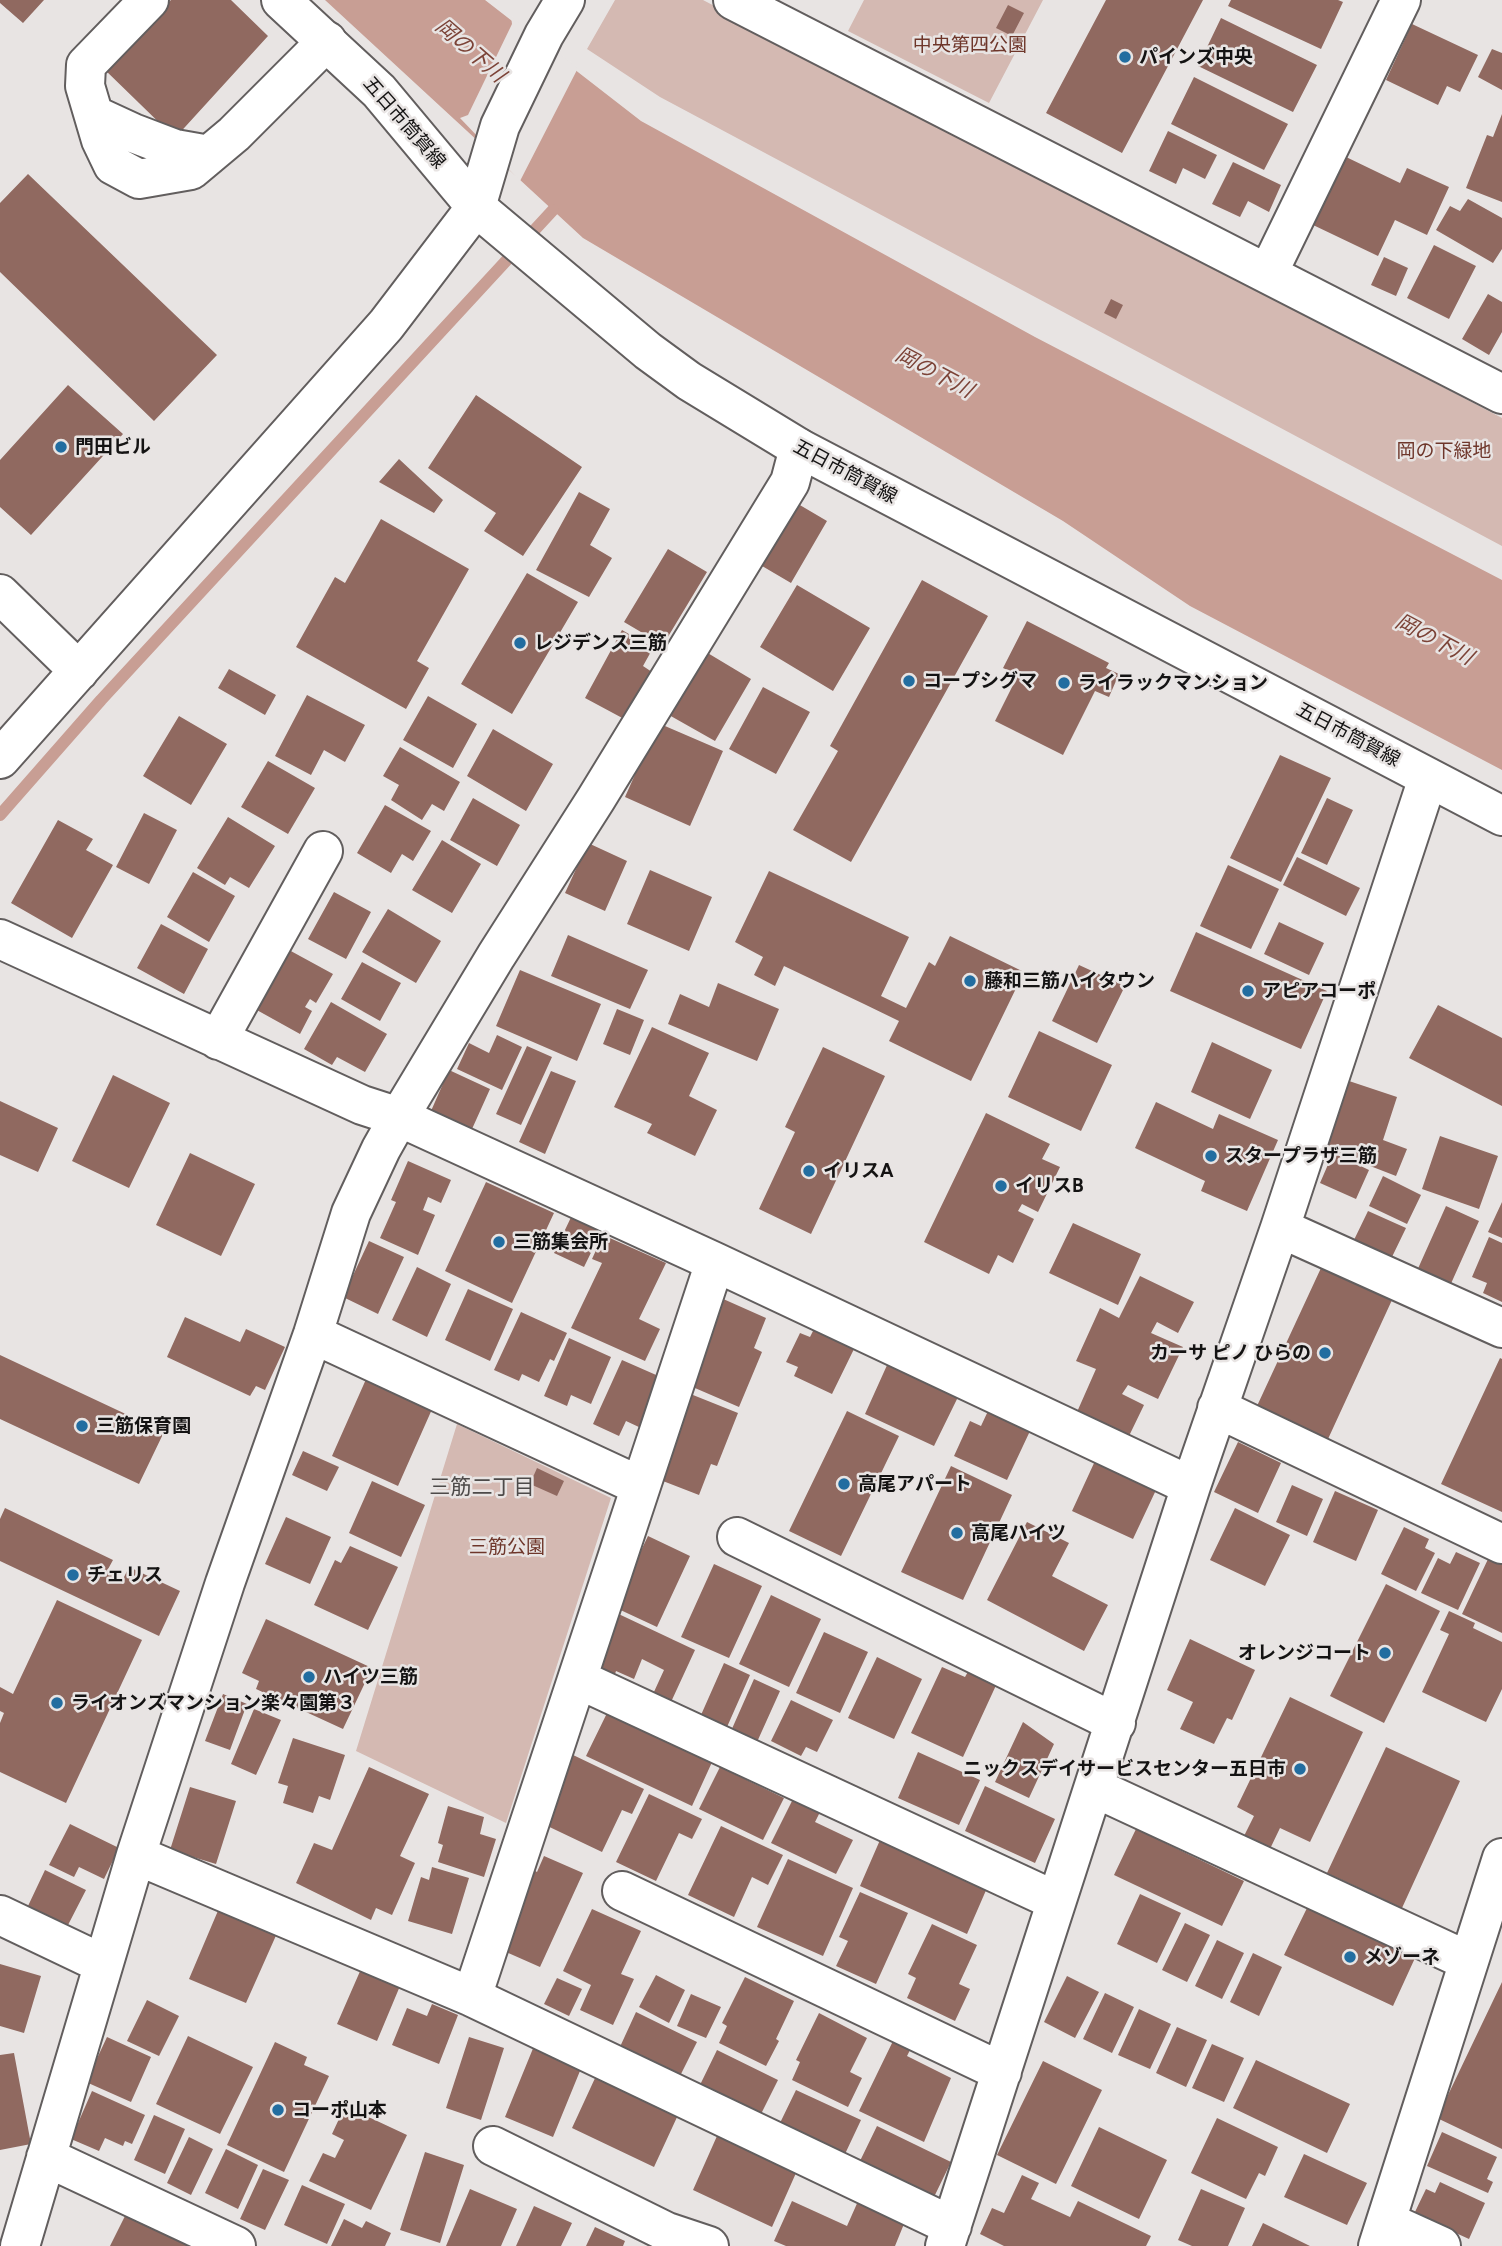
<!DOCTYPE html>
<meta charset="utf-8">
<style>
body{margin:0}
canvas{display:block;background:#e8e4e3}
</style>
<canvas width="1502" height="2246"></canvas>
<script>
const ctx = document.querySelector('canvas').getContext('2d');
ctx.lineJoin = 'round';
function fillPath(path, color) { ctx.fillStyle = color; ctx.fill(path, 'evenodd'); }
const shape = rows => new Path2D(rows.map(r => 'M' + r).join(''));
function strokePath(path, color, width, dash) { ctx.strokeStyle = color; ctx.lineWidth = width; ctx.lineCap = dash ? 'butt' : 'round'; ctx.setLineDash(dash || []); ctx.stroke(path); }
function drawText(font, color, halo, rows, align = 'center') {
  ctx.font = font + ' Figtree,"Noto Sans JP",sans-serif'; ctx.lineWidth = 5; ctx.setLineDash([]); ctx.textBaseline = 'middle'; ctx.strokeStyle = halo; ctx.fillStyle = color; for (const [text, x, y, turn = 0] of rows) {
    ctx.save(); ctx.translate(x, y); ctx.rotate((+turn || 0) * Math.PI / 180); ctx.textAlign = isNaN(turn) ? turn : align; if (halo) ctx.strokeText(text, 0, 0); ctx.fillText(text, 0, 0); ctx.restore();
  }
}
fillPath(shape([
 [615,0,703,0,1502,418,1502,546,660,97,587,49],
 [864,0,1043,0,989,103,848,31],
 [457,1424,611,1498,506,1823,356,1751]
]), '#d4b9b2');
fillPath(shape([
 [325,0,485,0,641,121,1035,337,1502,580,1502,770,1190,606,1063,521,583,238]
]), '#c89e94');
fillPath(shape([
 [511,16,578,68,520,181,460,118,468,115,512,24]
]), '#e8e4e3');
strokePath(shape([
 [0,815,101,700,553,210]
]), '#c89e94', 12);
fillPath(shape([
 [0,0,44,0,23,23,0,3],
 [171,0,231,0,268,36,175,138,103,68],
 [1106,0,1203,0,1122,153,1046,113],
 [1231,0,1338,0,1343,2,1321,49,1228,6],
 [1008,5,1024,13,1012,36,996,28],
 [1221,18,1317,65,1293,112,1198,66],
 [1412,24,1478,55,1460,92,1447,86,1438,105,1386,80],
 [1492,49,1502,53,1502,90,1478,77],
 [1194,77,1288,124,1264,170,1171,124],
 [1502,114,1502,202,1466,188,1487,135,1493,137],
 [1168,131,1217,155,1205,179,1183,168,1176,184,1149,171],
 [1344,156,1400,183,1407,168,1449,187,1427,235,1395,220,1378,256,1311,224],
 [1233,162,1281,185,1269,212,1248,201,1240,217,1212,204],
 [28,174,217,355,154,421,0,272,0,203],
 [1468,199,1502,218,1502,249,1493,263,1436,230,1450,206,1460,211],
 [1434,245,1476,266,1449,319,1407,298],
 [1384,257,1408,268,1396,296,1371,285],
 [1488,294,1502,302,1502,332,1489,355,1462,339],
 [1111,299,1123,305,1116,319,1104,313],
 [68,385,123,434,31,535,0,507,0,460],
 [476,395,582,467,523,556,484,531,496,513,428,468],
 [399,459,443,500,434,513,379,482],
 [579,492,610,509,590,545,612,558,589,597,536,570],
 [793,501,827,521,791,583,757,563],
 [381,519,469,569,417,661,429,668,406,709,296,647,335,577,345,583],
 [668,549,707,572,663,645,624,622],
 [527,573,578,602,512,714,461,684],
 [922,580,988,616,851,862,793,830,838,751,830,746],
 [797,585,870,628,833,691,760,647],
 [1027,621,1109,663,1106,668,1119,674,1109,697,1095,691,1063,755,995,721,1018,675,1003,668],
 [622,630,653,648,643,666,652,672,626,720,585,698],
 [706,652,751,679,715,741,669,715],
 [229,669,276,695,265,715,218,688],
 [763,687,810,712,776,774,729,749],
 [307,695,365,725,345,762,324,750,311,775,275,756],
 [428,696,477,724,453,768,403,740],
 [179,716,227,744,191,805,143,776],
 [658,723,723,751,690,826,625,797],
 [493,729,553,764,526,811,467,776],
 [400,747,460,782,444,811,432,804,422,820,391,800,399,785,383,776],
 [1280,755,1331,778,1281,882,1230,858],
 [268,761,315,788,288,834,241,807],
 [473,798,520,825,497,866,450,840],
 [1327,798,1353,810,1327,865,1301,853],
 [385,805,431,831,413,861,402,854,391,873,357,853],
 [144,813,177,830,149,884,116,867],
 [228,817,275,846,249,888,230,877,225,885,197,868],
 [58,820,93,839,86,850,113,865,72,938,11,903],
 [442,840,481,864,452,913,412,890],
 [588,843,627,861,605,911,565,893],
 [1297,857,1360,888,1346,916,1283,885],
 [1228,865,1279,889,1251,949,1200,926],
 [650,870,712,897,689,951,627,924],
 [769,871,909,937,881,996,906,1008,929,962,935,966,950,936,1024,972,971,1081,889,1041,899,1021,864,1004,784,966,775,986,754,975,763,957,735,942],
 [193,872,235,896,209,942,167,917],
 [334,892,371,912,346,959,308,939],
 [388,909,441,941,416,983,362,952],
 [1279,922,1324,943,1309,975,1264,954],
 [161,924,208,949,184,994,137,968],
 [1196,932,1327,991,1301,1049,1170,991],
 [568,935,648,970,630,1009,551,976],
 [289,950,333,974,316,1003,310,999,305,1007,312,1011,300,1034,255,1009],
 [362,962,401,983,380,1021,341,999],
 [1079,965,1125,986,1097,1043,1052,1021],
 [520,970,601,1004,577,1061,496,1026],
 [718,983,779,1009,757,1061,668,1024,680,994,709,1007],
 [331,1002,387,1034,365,1072,337,1057,332,1065,304,1049],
 [1438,1005,1502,1038,1502,1106,1409,1058],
 [617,1009,644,1020,630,1055,603,1044],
 [652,1027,709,1053,689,1096,717,1110,695,1156,647,1133,652,1124,614,1107],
 [1039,1031,1112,1065,1081,1131,1008,1097],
 [497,1035,522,1047,502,1090,457,1069,469,1043,489,1053],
 [1212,1042,1272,1070,1250,1119,1191,1092],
 [527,1046,552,1057,521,1125,496,1114],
 [823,1047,885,1076,811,1234,759,1209,795,1132,785,1127],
 [449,1070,490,1089,472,1129,431,1111],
 [551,1071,576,1081,545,1154,519,1142],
 [113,1075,170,1103,129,1188,72,1161],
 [1346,1080,1397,1097,1383,1140,1407,1149,1396,1176,1334,1152,1335,1150,1324,1146],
 [0,1101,58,1128,38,1172,0,1155],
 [1156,1102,1213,1129,1219,1114,1278,1140,1247,1211,1201,1191,1205,1181,1135,1148],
 [986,1113,1050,1144,1042,1159,1060,1167,1038,1212,1022,1204,1018,1211,1034,1219,1013,1263,998,1255,989,1274,924,1242],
 [1440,1136,1498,1156,1479,1209,1422,1189],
 [190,1153,255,1184,221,1256,156,1225],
 [1333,1153,1369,1170,1356,1199,1320,1183],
 [408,1161,451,1180,441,1203,428,1197,423,1210,435,1215,418,1255,380,1238,396,1202,391,1200],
 [1383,1176,1421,1195,1407,1224,1369,1206],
 [486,1182,554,1213,512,1303,445,1271],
 [1502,1202,1502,1238,1488,1232],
 [1446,1206,1479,1221,1449,1288,1416,1273],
 [574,1211,604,1226,584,1267,554,1253],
 [1368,1211,1406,1228,1391,1259,1353,1242],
 [1073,1223,1141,1254,1118,1305,1049,1273],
 [603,1235,666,1263,639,1319,660,1329,645,1361,571,1328,602,1263,592,1259],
 [1489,1237,1502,1243,1502,1302,1483,1293,1487,1283,1472,1277],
 [369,1241,404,1257,378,1314,343,1297],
 [417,1267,451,1284,427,1337,392,1320],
 [1321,1268,1392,1300,1328,1439,1257,1406],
 [1140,1276,1194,1302,1178,1333,1157,1322,1151,1333,1183,1347,1158,1399,1128,1385,1122,1394,1144,1405,1129,1436,1077,1412,1096,1369,1076,1361,1100,1308,1119,1318],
 [468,1289,513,1309,490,1361,445,1340],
 [712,1294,766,1318,754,1348,762,1352,739,1407,681,1382],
 [521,1312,567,1333,554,1361,550,1359,539,1382,522,1374,519,1381,494,1370],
 [185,1317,240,1342,246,1329,285,1347,265,1390,256,1386,250,1396,167,1357],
 [814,1329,854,1349,832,1394,794,1376,798,1367,786,1362,800,1333,810,1337],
 [569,1338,611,1357,591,1404,571,1395,567,1406,544,1396],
 [0,1355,164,1432,139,1484,0,1419],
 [1500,1358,1502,1359,1502,1512,1441,1484],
 [622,1360,663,1378,641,1428,626,1421,619,1436,593,1424],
 [888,1363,958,1397,934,1446,865,1414],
 [367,1377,433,1407,398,1486,332,1456],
 [683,1391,738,1413,717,1466,711,1464,699,1495,650,1476],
 [847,1411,899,1436,841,1556,789,1531],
 [988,1411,1030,1431,1007,1480,954,1456,970,1421,981,1426],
 [1238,1442,1281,1463,1258,1513,1214,1492],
 [303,1451,339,1467,327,1491,292,1475],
 [1095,1461,1156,1490,1133,1539,1072,1511],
 [951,1466,1012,1495,963,1600,901,1572],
 [537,1468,564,1481,557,1496,530,1484],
 [372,1481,425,1505,401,1557,349,1533],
 [1292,1485,1323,1499,1307,1536,1276,1522],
 [1335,1491,1378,1510,1356,1561,1313,1542],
 [5,1508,113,1560,107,1571,123,1579,129,1567,180,1591,159,1636,0,1561,0,1519],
 [1235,1508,1290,1535,1265,1586,1210,1560],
 [286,1517,331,1537,310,1584,265,1564],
 [1027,1522,1069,1543,1052,1576,1108,1605,1084,1651,987,1600],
 [1404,1527,1429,1539,1425,1548,1435,1553,1416,1591,1381,1574],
 [648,1536,690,1556,657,1627,614,1607],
 [350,1546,398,1567,368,1630,314,1605,335,1560,341,1563],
 [1456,1552,1480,1563,1458,1610,1421,1593,1438,1558,1450,1564],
 [1489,1557,1502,1563,1502,1633,1462,1614],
 [714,1564,762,1586,729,1658,681,1637],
 [1386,1584,1440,1611,1384,1723,1330,1696],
 [771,1595,821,1619,789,1687,739,1664],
 [57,1600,142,1640,66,1803,0,1772,0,1723,4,1713,0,1711,0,1687,13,1694],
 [608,1609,695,1650,671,1702,653,1694,664,1670,642,1659,634,1679,616,1671,615,1674,594,1666],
 [1449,1611,1475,1623,1473,1628,1502,1642,1502,1689,1486,1722,1422,1692,1449,1634,1440,1630],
 [266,1619,372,1668,343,1729,256,1689,259,1681,242,1673],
 [824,1632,868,1652,840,1713,796,1693],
 [1190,1639,1255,1670,1232,1720,1227,1718,1214,1744,1180,1729,1193,1702,1167,1690],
 [877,1657,922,1679,894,1739,848,1718],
 [724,1663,750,1675,727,1727,701,1715],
 [942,1667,965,1677,970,1668,998,1681,963,1757,911,1733],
 [754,1679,780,1691,757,1742,731,1731],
 [223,1694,247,1704,230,1750,205,1741],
 [1290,1697,1363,1732,1310,1842,1280,1828,1269,1851,1243,1838,1254,1816,1237,1807],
 [791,1700,833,1720,817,1752,806,1747,801,1756,771,1741],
 [254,1709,281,1720,256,1775,231,1764],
 [608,1711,713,1760,692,1806,586,1756],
 [1023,1722,1054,1744,1029,1798,995,1782],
 [293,1738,345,1755,330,1800,319,1796,313,1813,283,1803,288,1786,278,1783],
 [1386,1747,1460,1781,1402,1908,1327,1873],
 [918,1752,980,1780,959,1825,898,1798],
 [571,1754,644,1789,632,1814,622,1810,602,1852,539,1822],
 [369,1767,429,1794,400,1856,415,1863,392,1915,376,1908,371,1920,296,1883,314,1843,332,1850],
 [720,1767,784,1798,763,1840,699,1809],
 [985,1786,1055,1819,1035,1863,965,1831],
 [190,1787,236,1801,216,1864,170,1850],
 [649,1794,702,1819,692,1839,679,1833,656,1881,616,1862],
 [793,1799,820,1812,815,1822,853,1840,836,1874,771,1843],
 [448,1806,484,1817,480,1834,496,1839,484,1877,438,1862,443,1845,438,1843],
 [70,1824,119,1848,104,1879,79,1867,74,1877,49,1865],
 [721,1826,783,1855,768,1885,752,1877,734,1917,688,1895],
 [1136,1829,1244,1881,1222,1926,1114,1875],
 [880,1840,987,1888,967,1934,860,1886],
 [544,1856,583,1873,540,1967,497,1948,532,1869,537,1872],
 [788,1859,853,1888,823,1956,757,1927],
 [432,1867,469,1878,452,1934,408,1921,421,1877,429,1880],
 [45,1870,86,1890,68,1925,28,1906],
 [860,1892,908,1913,876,1984,836,1966,848,1941,839,1937],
 [1140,1894,1181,1913,1157,1963,1117,1944],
 [220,1906,278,1931,246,2003,189,1979],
 [1307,1908,1415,1958,1393,2006,1284,1955],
 [592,1909,641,1931,621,1974,634,1979,613,2025,580,2010,591,1985,563,1971],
 [1185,1923,1210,1935,1187,1982,1162,1970],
 [932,1924,977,1945,959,1984,970,1989,955,2021,907,1998,916,1978,908,1974],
 [1217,1940,1244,1953,1222,1999,1195,1986],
 [1253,1953,1282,1967,1259,2016,1230,2002],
 [0,1964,41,1976,24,2033,0,2026],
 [361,1969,400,1986,377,2041,337,2024],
 [656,1975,685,1990,669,2023,639,2007],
 [1067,1976,1099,1992,1075,2038,1044,2022],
 [745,1977,794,2001,776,2039,779,2041,766,2066,719,2043,727,2026,722,2023],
 [557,1978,582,1989,569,2016,544,2004],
 [1502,1982,1502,2149,1437,2118],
 [1105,1993,1134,2007,1112,2053,1083,2039],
 [691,1994,721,2007,706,2038,677,2026],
 [147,2000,179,2016,159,2056,127,2041],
 [432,2004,458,2015,439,2064,392,2045,407,2008,427,2016],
 [1139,2009,1171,2024,1150,2069,1118,2055],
 [636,2012,697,2042,679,2078,619,2049],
 [819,2013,867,2038,850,2072,862,2078,848,2107,792,2080,800,2062,796,2060],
 [1177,2027,1207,2040,1186,2087,1156,2073],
 [188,2036,253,2067,220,2134,156,2104],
 [107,2037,151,2057,131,2102,86,2082],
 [469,2037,504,2048,481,2120,446,2108],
 [893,2041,910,2050,907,2056,951,2078,924,2142,859,2111],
 [275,2042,307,2057,304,2065,329,2076,284,2172,227,2145],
 [1212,2044,1244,2058,1224,2102,1192,2088],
 [534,2046,582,2066,553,2137,505,2117],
 [717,2050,778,2080,760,2116,699,2087],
 [14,2053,31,2144,0,2150,0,2055],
 [1256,2060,1350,2104,1327,2153,1233,2108],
 [1043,2061,1102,2090,1056,2184,997,2155],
 [596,2076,678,2115,654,2167,572,2128],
 [796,2090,861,2120,845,2154,780,2123],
 [92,2091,145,2115,132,2144,125,2141,123,2146,105,2138,99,2151,71,2139],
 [345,2106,407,2135,371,2210,309,2181,323,2153,335,2158,344,2140,332,2134],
 [154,2115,185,2129,165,2174,134,2160],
 [1217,2118,1278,2147,1265,2176,1259,2173,1246,2199,1191,2173],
 [877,2126,951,2162,934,2197,860,2161],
 [1099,2127,1167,2160,1139,2219,1071,2186],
 [1442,2132,1497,2157,1487,2179,1493,2182,1488,2193,1427,2166],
 [717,2136,796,2173,772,2227,693,2190],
 [189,2137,213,2149,191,2195,167,2183],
 [226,2149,258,2165,238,2209,205,2193],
 [425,2152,464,2165,440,2243,400,2230],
 [1304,2154,1367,2183,1347,2225,1284,2197],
 [263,2169,289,2180,265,2230,240,2219],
 [1022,2175,1039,2183,1031,2199,1070,2217,1078,2201,1151,2236,1146,2246,1004,2246,980,2234,992,2208,1004,2213],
 [1440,2182,1485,2203,1469,2239,1414,2214,1426,2189,1435,2193],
 [302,2185,345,2204,327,2244,284,2225],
 [470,2189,517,2209,501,2246,446,2246],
 [1201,2189,1245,2208,1228,2246,1192,2246,1178,2240],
 [859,2199,906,2219,895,2246,786,2246,774,2241,792,2201,847,2226],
 [534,2206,572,2223,561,2246,516,2246],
 [126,2214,192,2246,110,2246],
 [344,2219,362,2228,366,2221,391,2233,385,2246,331,2246],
 [1263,2223,1310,2246,1252,2246],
 [595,2227,625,2241,623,2246,586,2246]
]), '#906960');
const minor = shape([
 [149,0,86,65,85,86,101,140,113,165,139,179,191,170,234,134,327,41],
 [733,0,1502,394],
 [94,115,133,133,175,149,209,155],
 [1268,273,1401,0],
 [0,594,79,671],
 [0,759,386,325,476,207,500,126,544,35,565,0],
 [0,939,362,1105,399,1117,715,1262,1191,1486],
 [218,1040,323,851],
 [1280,1228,1502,1328],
 [313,1334,640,1486],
 [1217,1408,1502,1544],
 [737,1537,1116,1723],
 [578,1679,1056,1901],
 [1095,1788,1468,1961],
 [136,1855,472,1997,952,2226],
 [622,1891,1002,2072],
 [0,1915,103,1964],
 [472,1997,715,1262],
 [493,2146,667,2232,709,2246],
 [46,2157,236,2246],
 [1386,2221,1441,2246],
 [20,2246,136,1855,225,1583,313,1334,351,1213,381,1149,399,1117,496,956,596,799,790,482,799,448],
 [945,2246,1191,1486,1280,1228,1428,778],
 [1378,2246,1502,1858]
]);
const major = shape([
 [281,0,379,91,476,207,648,351,689,381,799,448,1502,816]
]);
strokePath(minor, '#625e5e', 42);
strokePath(major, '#625e5e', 42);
strokePath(minor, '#fff', 38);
strokePath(major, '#fff', 38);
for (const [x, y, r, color] of [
 [1125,57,7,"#226da0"],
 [61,447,7,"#226da0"],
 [520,643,7,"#226da0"],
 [909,681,7,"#226da0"],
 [1064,683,7,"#226da0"],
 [970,981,7,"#226da0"],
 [1248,991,7,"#226da0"],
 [1211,1156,7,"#226da0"],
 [809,1171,7,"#226da0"],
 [1001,1186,7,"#226da0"],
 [499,1242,7,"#226da0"],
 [1325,1353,7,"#226da0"],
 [82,1426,7,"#226da0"],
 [844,1484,7,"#226da0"],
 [957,1533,7,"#226da0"],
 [73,1575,7,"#226da0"],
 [1385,1653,7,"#226da0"],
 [309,1677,7,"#226da0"],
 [57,1703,7,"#226da0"],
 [1300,1769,7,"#226da0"],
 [1350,1957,7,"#226da0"],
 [278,2110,7,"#226da0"]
]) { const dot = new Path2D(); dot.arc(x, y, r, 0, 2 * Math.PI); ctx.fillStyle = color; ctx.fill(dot); strokePath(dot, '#e8e4e3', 2.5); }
drawText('19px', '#6e362a', '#e8e4e3', [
 ["中央第四公園",970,45],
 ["岡の下緑地",1444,451],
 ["三筋公園",507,1547]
]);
drawText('bold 19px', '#141313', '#e8e4e3', [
 ["パインズ中央",1139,57],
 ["門田ビル",75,447],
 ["レジデンス三筋",534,643],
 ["コープシグマ",923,681],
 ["ライラックマンション",1078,683],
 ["藤和三筋ハイタウン",984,981],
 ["アピアコーポ",1262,991],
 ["スタープラザ三筋",1225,1156],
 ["イリスA",823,1171],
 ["イリスB",1015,1186],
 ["三筋集会所",513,1242],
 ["カーサ ピノ ひらの",1311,1353,"right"],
 ["三筋保育園",96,1426],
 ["高尾アパート",858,1484],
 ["高尾ハイツ",971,1533],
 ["チェリス",87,1575],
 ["オレンジコート",1371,1653,"right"],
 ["ハイツ三筋",323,1677],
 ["ライオンズマンション楽々園第３",71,1703],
 ["ニックスデイサービスセンター五日市",1286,1769,"right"],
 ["メゾーネ",1364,1957],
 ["コーポ山本",292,2110]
], 'left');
drawText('19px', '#141313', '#e8e4e3', [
 ["五日市筒賀線",404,123,49],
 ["五日市筒賀線",845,472,28],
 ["五日市筒賀線",1348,735,28]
]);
drawText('italic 21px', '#7c4337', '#e8e4e3', [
 ["岡の下川",470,51,41],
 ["岡の下川",934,373,28],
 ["岡の下川",1434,640,28]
]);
drawText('21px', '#4d4a49', '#e8e4e3', [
 ["三筋二丁目",482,1488]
]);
</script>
